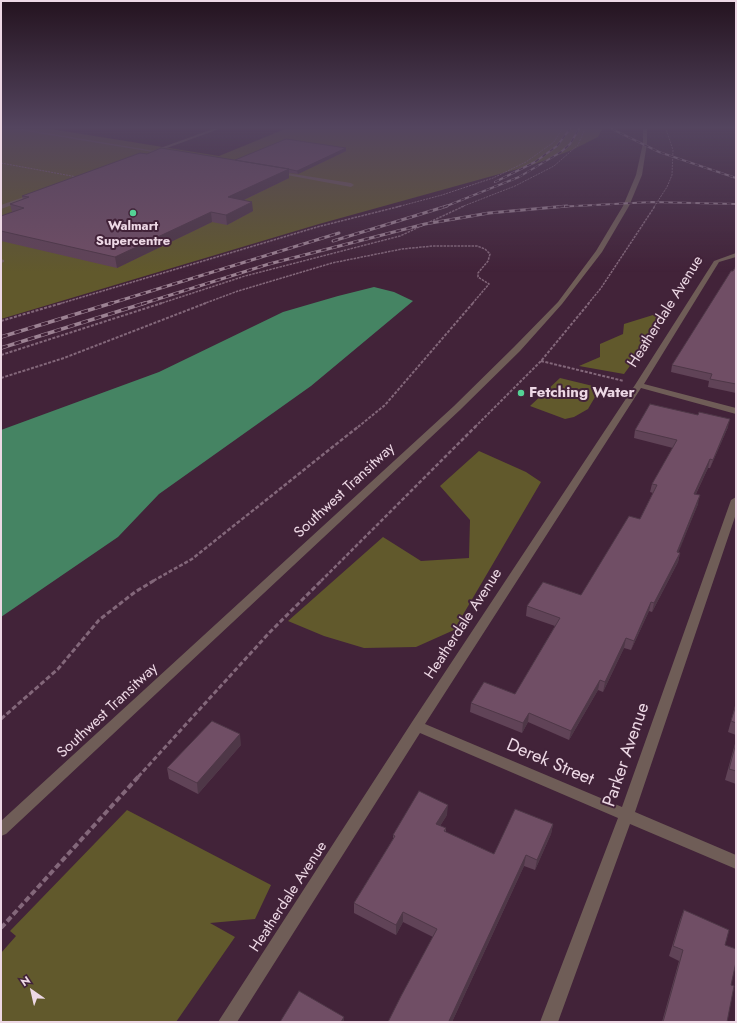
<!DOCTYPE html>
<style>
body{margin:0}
#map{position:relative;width:737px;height:1023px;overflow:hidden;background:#422339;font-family:Jost,sans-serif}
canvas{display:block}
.frame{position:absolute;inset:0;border:2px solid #edd8e5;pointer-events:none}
.north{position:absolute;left:12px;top:971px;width:40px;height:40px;-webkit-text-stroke:3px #422339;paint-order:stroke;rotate:326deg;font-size:11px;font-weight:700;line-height:16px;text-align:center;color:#edd8e5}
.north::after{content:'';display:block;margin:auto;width:14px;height:18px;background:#edd8e5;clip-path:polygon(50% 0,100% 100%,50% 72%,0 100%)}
</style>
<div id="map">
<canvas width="737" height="1023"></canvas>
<div class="frame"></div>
<div class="north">N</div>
</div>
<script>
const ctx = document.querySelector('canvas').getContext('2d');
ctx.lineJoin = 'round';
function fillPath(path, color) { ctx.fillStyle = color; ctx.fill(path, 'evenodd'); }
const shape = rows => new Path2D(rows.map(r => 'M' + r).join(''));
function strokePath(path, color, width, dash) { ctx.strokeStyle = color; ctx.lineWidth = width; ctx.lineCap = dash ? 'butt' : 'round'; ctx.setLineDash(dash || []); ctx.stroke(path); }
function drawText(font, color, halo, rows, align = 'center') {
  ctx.font = font + ' Jost,sans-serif'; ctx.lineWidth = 4; ctx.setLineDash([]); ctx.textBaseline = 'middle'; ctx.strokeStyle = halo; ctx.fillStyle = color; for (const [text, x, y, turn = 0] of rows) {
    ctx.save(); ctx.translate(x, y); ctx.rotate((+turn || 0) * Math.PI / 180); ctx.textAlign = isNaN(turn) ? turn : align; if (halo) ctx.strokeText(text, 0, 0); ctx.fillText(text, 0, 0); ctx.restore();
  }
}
fillPath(shape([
 [1,129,51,129,219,156,285,129,602,129,598,137,572,150,532,165,319,224,1,319],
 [653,315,665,318,624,374,579,366,600,357,600,344,623,334,624,324],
 [560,378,597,387,598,392,588,409,574,417,565,419,530,406],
 [479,451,526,472,541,482,454,630,416,647,364,648,324,636,288,621,383,537,421,561,469,558,470,520,440,486],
 [127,810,271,885,255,919,210,923,235,937,176,1022,1,1022,1,953,16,936,10,931]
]), '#61592c');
fillPath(shape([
 [374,287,394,292,413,301,311,386,159,494,118,537,1,617,1,430,159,372,283,312,338,296]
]), '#458463');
strokePath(shape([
 [1,163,77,177],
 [397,207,442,195,493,178,526,162,554,142,562,129],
 [461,207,515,186,554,166,578,145,585,129],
 [654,207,667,187,672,175,673,150,666,129]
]), '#83677a', 1, [2, 1]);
strokePath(shape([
 [59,304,317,227,401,206],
 [159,304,245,276,400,236,464,206],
 [203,304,238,291,332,263,402,249,433,246,477,246,485,249,490,254,488,261,478,273,478,277,489,284,472,304],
 [588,304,601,288,655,206]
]), '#83677a', 1.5, [2.5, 1]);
strokePath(shape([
 [1,321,62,303],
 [1,355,162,303],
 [541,361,624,381],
 [1,378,64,358,206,303],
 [358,427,385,405,473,303],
 [475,427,541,361,589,303]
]), '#83677a', 2, [3, 1.5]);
strokePath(shape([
 [153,581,192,559,359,426],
 [321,581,476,426]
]), '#83677a', 2.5, [4, 2]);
strokePath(shape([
 [1,719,58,669,99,620,135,592,155,580],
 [138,777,269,633,322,580]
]), '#83677a', 3, [5, 2.5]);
strokePath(shape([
 [1,928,139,776]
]), '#83677a', 4, [6, 3]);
fillPath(shape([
 [13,129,23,129,167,153,165,154,13,129],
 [643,129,647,129,647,143,642,175,629,206,602,252,562,304,520,351,460,410,6,834,1,836,1,821,454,406,514,347,558,302,596,251,623,206,636,175,643,143,643,129],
 [274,171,351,183,354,185,351,187,276,173,274,171],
 [35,193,38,195,37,196,1,209,1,205,35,193],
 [1,259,4,260,4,262,1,263,1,259]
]), '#6f5d57');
fillPath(shape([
 [213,129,219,129,156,152,152,151,213,129],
 [736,253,736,257,719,262,644,384,736,408,736,414,641,388,425,724,622,807,731,500,736,497,736,514,635,812,736,855,736,869,630,824,558,1022,540,1022,618,818,420,733,237,1022,218,1022,412,722,635,385,714,261,736,253]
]), '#6f5d57');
const railFar2 = shape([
 [612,129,659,152,736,178],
 [495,182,535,162,557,146,570,129],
 [444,207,519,177,561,152,570,144,579,129],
 [556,207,652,202,736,204]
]);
const railFar1 = shape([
 [333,241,447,206],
 [109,304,339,233],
 [142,304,269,264,425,224,489,213,567,206]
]);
const rail = shape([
 [1,337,112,303],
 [1,348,145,303]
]);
strokePath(railFar2, '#9c8293', 2);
strokePath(railFar1, '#9c8293', 3);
strokePath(rail, '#9c8293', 3.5);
strokePath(railFar2, '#422339', 1.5, [4.5]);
strokePath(railFar1, '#422339', 2, [5.5]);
strokePath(rail, '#422339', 2.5, [7]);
fillPath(shape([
 [346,148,346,151,298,174,289,173,289,178,244,200,253,211,227,225,212,222,117,268,1,241,1,216,12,212,10,204,23,200,22,196,147,154,235,160],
 [736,266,736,393,708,387,709,381,671,372,672,365],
 [728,427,710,468,708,468,696,494,698,504,678,552,680,553,678,562,652,612,649,611,631,650,624,648,603,692,598,690,569,740,528,722,522,733,470,712,471,703,515,694,555,626,526,616,527,606,581,595,640,519,653,493,650,492,652,484,673,448,634,438,635,430],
 [736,702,736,735,728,732],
 [736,740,736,784,725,780],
 [241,745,198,794,169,779,167,768],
 [447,815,440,826,446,828,446,832,494,854,553,824,551,834,535,870,524,866,452,1022,433,937,403,922,396,935,354,913,354,903,393,839,393,835],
 [684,910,725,945,731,985,727,1022,662,1022,679,961,669,956,680,920]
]), '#604357');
fillPath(shape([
 [346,148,346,151,298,174,297,171],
 [289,169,289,178,229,207,228,197],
 [252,202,253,211,227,225,226,215],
 [211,212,212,222,117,268,115,257],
 [730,419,728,427,710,468,713,460],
 [710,459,708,468,692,502,694,494],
 [700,495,698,504,675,561,677,552],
 [680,553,678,562,652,612,654,603],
 [651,602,649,611,631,650,634,641],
 [626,638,624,648,603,692,605,682],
 [600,680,598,690,569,740,571,731],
 [529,713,528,722,522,733,523,723],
 [240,734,241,745,198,794,197,783],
 [448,805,447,815,435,834,436,824],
 [553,824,551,834,535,870,537,860],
 [526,855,524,866,452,1022,449,1021],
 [403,912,403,922,396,935,396,925],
 [344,1017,344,1022,341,1022]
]), '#4e3747');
const building = shape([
 [286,139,346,148,297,171,288,169,289,169,235,160,286,139],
 [161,148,289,169,228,197,252,202,226,215,211,212,115,257,1,231,1,216,24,208,10,204,29,197,22,196,140,153,147,154,161,148],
 [736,266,736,384,710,379,712,374,672,365,731,271,733,271,736,266],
 [650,404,698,415,699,412,730,419,713,460,710,459,694,494,700,495,677,552,680,553,654,603,651,602,634,641,626,638,605,682,600,680,571,731,529,713,523,723,471,703,484,682,515,694,560,618,527,606,543,582,581,595,629,516,640,519,657,485,652,484,677,440,635,430,650,404],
 [736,705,736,723,731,721,736,705],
 [212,721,240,734,197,783,167,768,212,721],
 [736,743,736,771,729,769,736,743],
 [419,791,448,805,436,824,446,828,444,831,494,854,515,809,553,824,537,860,526,855,449,1021,452,1022,388,1022,401,996,437,929,403,912,396,925,354,903,395,836,393,835,419,791],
 [684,910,729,930,725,945,736,949,736,962,731,985,734,986,727,1022,663,1022,683,950,673,946,684,910],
 [299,991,344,1017,341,1022,280,1022,299,991]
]);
fillPath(building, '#704e65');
strokePath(building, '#4e3747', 1);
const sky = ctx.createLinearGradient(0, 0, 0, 272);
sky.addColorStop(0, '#24131f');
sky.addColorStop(0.47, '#54455f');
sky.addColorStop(1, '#54455f00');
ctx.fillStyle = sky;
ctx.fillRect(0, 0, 737, 272);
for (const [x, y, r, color] of [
 [133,213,4,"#54d396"],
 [521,393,4,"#54d396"]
]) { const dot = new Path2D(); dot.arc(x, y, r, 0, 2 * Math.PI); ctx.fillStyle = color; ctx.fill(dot); strokePath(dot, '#422339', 1.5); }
drawText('bold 13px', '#edd8e5', '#422339', [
 ["Walmart",133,227],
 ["Supercentre",133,242]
]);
drawText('15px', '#edd8e5', '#422339', [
 ["Heatherdale Avenue",666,312,-58],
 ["Southwest Transitway",345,491,-43],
 ["Heatherdale Avenue",464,624,-57],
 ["Southwest Transitway",108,711,-43],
 ["Heatherdale Avenue",289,897,-57]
]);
drawText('bold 15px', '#edd8e5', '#422339', [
 ["Fetching Water",529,393]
], 'left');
drawText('18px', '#edd8e5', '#422339', [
 ["Parker Avenue",627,755,-71],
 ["Derek Street",550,763,23]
]);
</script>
